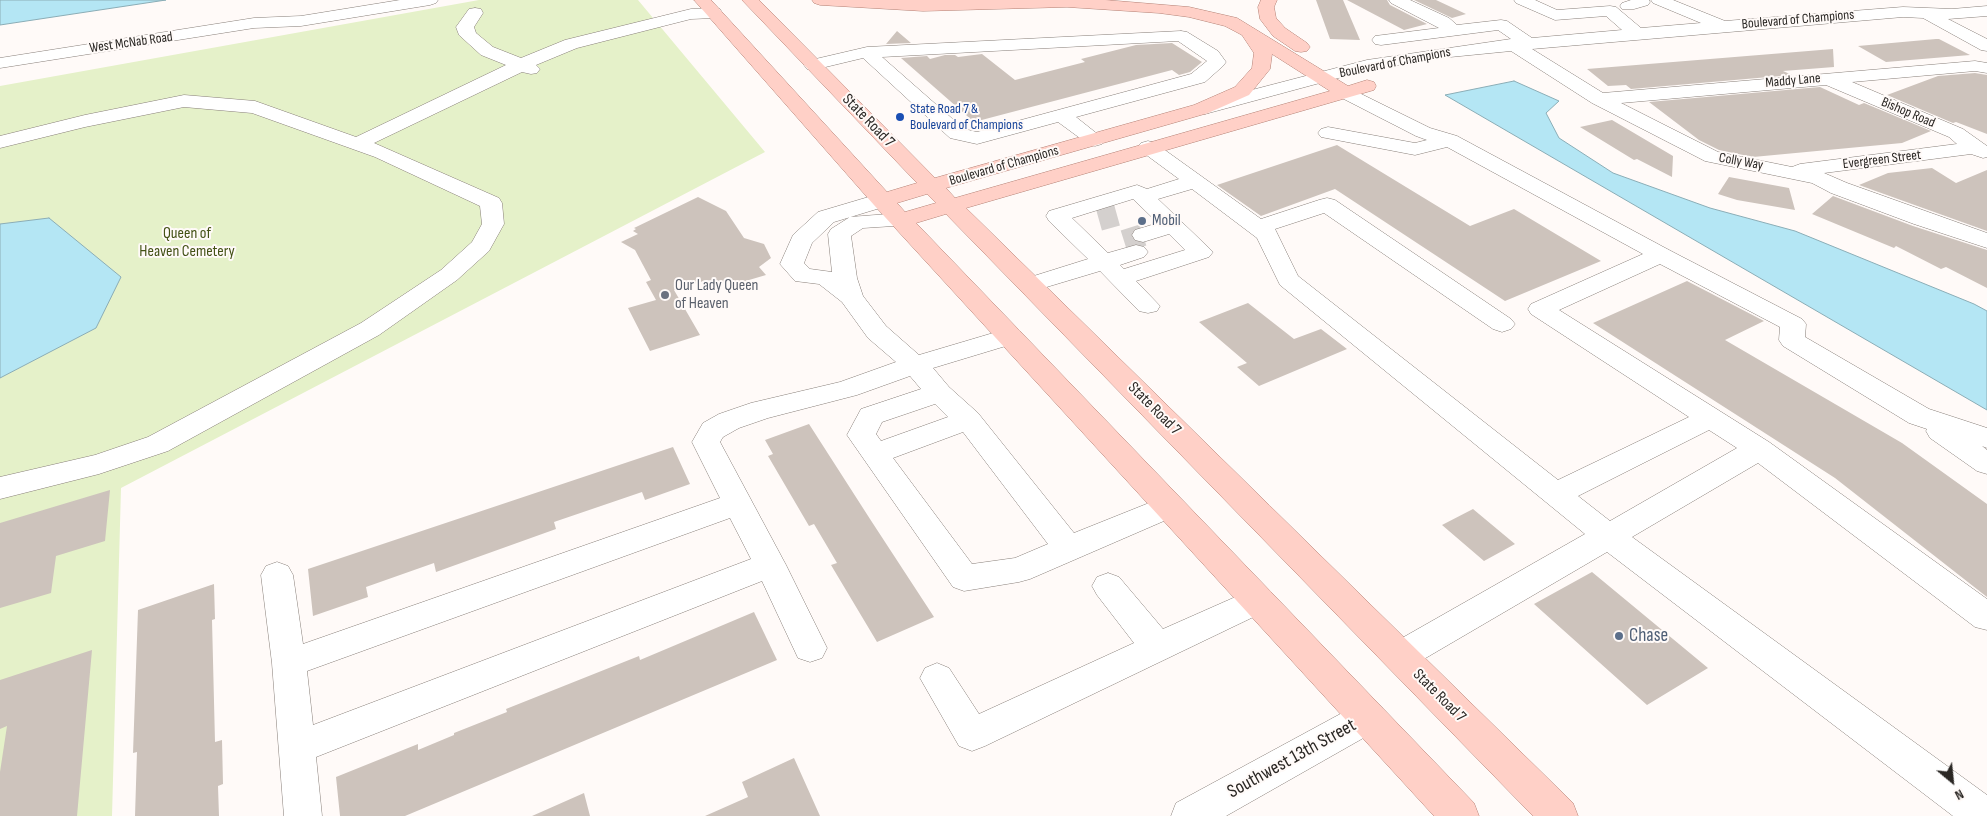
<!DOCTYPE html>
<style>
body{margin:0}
#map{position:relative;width:1987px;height:816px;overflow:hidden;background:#fffaf8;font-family:"Sofia Sans Condensed",sans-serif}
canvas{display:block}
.north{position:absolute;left:1927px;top:756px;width:50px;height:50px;-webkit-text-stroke:4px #fffaf8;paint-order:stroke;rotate:152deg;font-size:14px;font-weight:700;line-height:20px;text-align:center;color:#2a2724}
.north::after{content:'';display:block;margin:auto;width:18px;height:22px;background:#2a2724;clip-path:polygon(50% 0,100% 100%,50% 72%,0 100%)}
</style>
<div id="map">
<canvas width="1987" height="816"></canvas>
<div class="north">N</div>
</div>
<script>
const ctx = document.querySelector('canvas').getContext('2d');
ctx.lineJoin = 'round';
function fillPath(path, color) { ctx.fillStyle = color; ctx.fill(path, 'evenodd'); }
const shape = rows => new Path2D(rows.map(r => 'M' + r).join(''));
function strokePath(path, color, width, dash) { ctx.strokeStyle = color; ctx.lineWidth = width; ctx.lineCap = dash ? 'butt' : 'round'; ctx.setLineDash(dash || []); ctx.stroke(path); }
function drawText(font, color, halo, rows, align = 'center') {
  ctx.font = font + ' "Sofia Sans Condensed",sans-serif'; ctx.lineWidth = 4; ctx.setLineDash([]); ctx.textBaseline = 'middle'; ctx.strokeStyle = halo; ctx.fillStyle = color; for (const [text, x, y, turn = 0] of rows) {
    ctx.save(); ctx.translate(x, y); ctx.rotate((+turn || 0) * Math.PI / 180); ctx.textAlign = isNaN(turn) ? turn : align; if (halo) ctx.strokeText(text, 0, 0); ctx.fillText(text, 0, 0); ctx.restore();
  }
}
fillPath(shape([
 [479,0,638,0,765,152,121,488,112,816,0,816,0,86]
]), '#e5f1c9');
const water = shape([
 [0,0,166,0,0,25,0,0],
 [1514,81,1559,101,1546,113,1559,138,1613,173,1710,208,1795,231,1974,304,1987,311,1987,410,1445,95,1514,81],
 [49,218,121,277,96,328,0,378,0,224,49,218]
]);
fillPath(water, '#b4e6f4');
strokePath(water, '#8badb6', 1);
fillPath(shape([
 [1316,0,1343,0,1360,40,1330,39],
 [1347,0,1387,0,1390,5,1427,24,1404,30],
 [1414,0,1436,0,1466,14,1452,18],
 [897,31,911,43,886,44],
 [1936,39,1939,39,1970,55,1886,62,1858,46],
 [1172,43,1202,62,1190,72,1179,75,1172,70,974,122,901,58,927,56,930,59,945,55,955,55,958,57,982,54,1015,80,1085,62,1081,59,1136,45],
 [1833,49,1834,67,1783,71,1792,75,1631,89,1626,85,1608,86,1587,69],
 [1975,73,1987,75,1987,134,1956,122,1953,123,1887,95,1938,76],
 [1820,87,1859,105,1864,103,1931,131,1902,143,1753,157,1719,150,1699,140,1649,102],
 [1612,120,1673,156,1672,177,1637,159,1634,160,1580,127],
 [1337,145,1470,226,1514,209,1601,261,1505,301,1335,189,1261,216,1217,185],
 [1932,168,1956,183,1987,170,1987,231,1859,185,1888,173],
 [1729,177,1789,188,1795,210,1737,200,1718,194],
 [1833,196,1913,226,1987,250,1987,288,1946,267,1941,269,1896,246,1894,248,1812,214],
 [698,197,726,211,744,238,764,244,771,258,759,267,766,275,732,285,707,280,674,290,700,335,650,351,628,308,656,300,646,282,651,280,635,250,621,242,638,234,633,231,636,229,634,228],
 [1687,281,1764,321,1725,340,1902,443,1987,504,1987,597,1835,478,1593,323],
 [1248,303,1294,339,1321,329,1347,349,1259,386,1237,367,1247,363,1199,322],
 [809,424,870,519,934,617,877,642,831,565,837,563,814,524,809,526,768,456,773,454,765,440],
 [673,447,690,484,645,500,642,492,554,522,556,529,436,572,434,563,366,587,368,597,313,616,308,569],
 [110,490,105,541,56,556,51,593,0,608,0,523],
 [1473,509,1515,544,1484,561,1442,525],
 [1592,572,1708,668,1647,705,1534,604],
 [214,584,215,619,212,620,215,742,222,740,223,784,218,786,219,816,135,816,137,752,133,753,138,610],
 [754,612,777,660,405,816,340,816,336,777,418,744,418,750,454,735,454,733,507,712,506,709,639,656,640,660],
 [92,650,77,816,0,816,0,772,7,726,0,729,0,680],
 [794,758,820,816,705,816,748,797,742,782],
 [584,793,590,816,532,816]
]), '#cdc3bc');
strokePath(shape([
 [1099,220,1117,215],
 [1124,241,1143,235]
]), '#d4d0ce', 22, [22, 11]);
const minor = shape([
 [400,0,438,0,436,3,430,5,301,26,254,28,0,68,0,58,254,18,301,16,400,0],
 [1389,0,1410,0,1449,18,1457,25,1501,20,1507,21,1532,38,1622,30,1606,16,1555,20,1516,3,1514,0,1535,0,1557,10,1610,6,1616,7,1641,28,1701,23,1653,3,1651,0,1673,0,1725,21,1903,7,1952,9,1987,6,1987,16,1948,19,1987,39,1987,51,1981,50,1923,18,1903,17,1532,49,1603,93,1975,61,1987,63,1987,73,1975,71,1852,82,1963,129,1987,146,1987,157,1983,158,1971,154,1824,173,1847,183,1987,233,1987,248,1914,224,1831,193,1812,183,1705,161,1592,103,1511,51,1440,58,1368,70,1205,114,1198,112,1195,108,1198,104,1367,60,1511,39,1498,30,1381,45,1375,44,1372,40,1375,36,1439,28,1391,3,1389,0],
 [1826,85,1949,137,1957,144,1800,164,1792,167,1718,152,1621,103,1826,85],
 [1631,0,1649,0,1650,2,1648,5,1634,9,1622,9,1620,6,1622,3,1631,0],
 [475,8,481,9,483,13,474,27,476,33,493,47,521,58,565,40,691,9,714,8,720,9,722,13,720,17,714,18,691,19,577,48,536,65,540,69,537,73,531,74,522,72,374,143,499,198,502,203,504,224,489,251,457,280,379,335,168,451,99,474,0,499,0,477,95,455,148,437,361,323,441,270,472,242,482,224,480,206,375,157,252,113,184,107,85,127,0,148,0,136,85,115,184,95,255,101,356,137,506,65,481,55,459,35,456,27,469,9,475,8],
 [1181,31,1187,32,1218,51,1226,62,1223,66,1205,82,1076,117,1105,140,1102,144,1095,146,1088,144,1058,122,977,144,950,138,863,58,813,70,807,69,804,65,807,61,867,47,1181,31],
 [1178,41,1207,61,1191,74,977,132,964,129,882,57,1178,41],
 [1345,86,1430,128,1457,136,1669,250,1802,319,1806,324,1805,337,1929,409,1987,428,1987,448,1982,446,1987,450,1987,474,1977,471,1930,438,1926,431,1927,429,1909,423,1783,346,1779,340,1780,327,1660,264,1559,310,1769,442,1987,599,1987,630,1975,627,1758,463,1632,537,1987,795,1987,816,1953,816,1607,552,1412,666,1400,670,1388,666,1383,656,1388,646,1585,534,1280,285,1257,238,1192,189,1158,199,1213,252,1209,257,1136,281,1160,306,1157,311,1148,313,1139,311,1100,271,1030,292,1021,290,1018,285,1021,280,1088,259,1049,221,1046,216,1049,211,1137,185,1147,189,1179,179,1141,151,1138,147,1141,143,1148,141,1155,143,1261,219,1319,200,1327,198,1335,200,1511,319,1515,324,1511,329,1502,332,1493,329,1324,213,1275,229,1298,276,1558,480,1689,417,1531,314,1528,309,1531,304,1643,254,1447,147,1415,155,1321,137,1318,133,1321,129,1328,127,1415,143,1427,140,1416,136,1338,96,1336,92,1338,88,1345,86],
 [1133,199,1158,223,1135,230,1132,235,1135,240,1143,242,1169,234,1185,250,1124,269,1120,265,1144,257,1148,252,1144,247,1136,245,1108,253,1072,218,1133,199],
 [1709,430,1737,448,1610,521,1578,496,1709,430],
 [882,193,890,195,893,200,890,205,834,222,812,243,804,263,810,269,832,272,828,234,831,229,850,217,901,213,909,215,912,220,909,225,863,228,851,236,857,278,863,296,886,326,919,355,1010,328,1019,330,1023,336,1019,342,933,368,949,387,978,413,1074,533,1169,495,1180,498,1184,506,1180,514,1030,579,1019,582,964,591,953,587,847,435,861,409,921,389,910,376,857,395,768,418,739,428,723,437,720,442,786,565,827,648,822,658,810,662,798,658,762,581,316,757,322,816,284,816,272,663,261,575,266,566,277,562,288,566,293,575,303,644,720,498,692,442,703,423,719,414,751,403,840,382,896,362,868,338,842,302,819,284,795,281,780,264,793,235,818,212,882,193],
 [935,404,948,417,881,441,876,434,882,422,935,404],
 [963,432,1048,544,1015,558,972,564,893,458,963,432],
 [730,518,751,559,313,725,307,671,730,518],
 [1108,573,1119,577,1163,629,1258,587,1270,591,1274,600,1270,609,985,746,972,751,959,746,920,678,925,668,937,663,949,668,979,714,1134,643,1097,595,1092,586,1097,577,1108,573],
 [1368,701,1381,706,1386,717,1381,728,1226,816,1171,816,1176,803,1355,706,1368,701]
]);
const major = shape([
 [694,0,711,0,887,192,917,183,742,0,759,0,935,178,1194,105,1235,87,1252,68,1254,53,1242,35,1225,26,1189,17,1159,13,1067,7,923,11,820,5,814,3,812,0,1105,0,1189,7,1237,18,1348,86,1367,80,1374,82,1376,86,1374,90,966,208,1573,803,1578,816,1533,816,946,214,916,223,1474,803,1479,816,1434,816,874,205,694,0],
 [1272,54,1330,91,955,198,946,188,1208,113,1249,95,1270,69,1272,54],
 [927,194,936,203,905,212,897,203,927,194],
 [1261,0,1277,0,1274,7,1276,18,1285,28,1307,43,1310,47,1307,51,1301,52,1295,51,1273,36,1260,19,1258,7,1261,0]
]);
strokePath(minor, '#887f79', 1);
strokePath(major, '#b48175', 1);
fillPath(minor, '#fff');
fillPath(major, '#ffd0c7');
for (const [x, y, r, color] of [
 [900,117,5,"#1a4fb4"],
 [1142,221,5,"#5c6f8a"],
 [665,295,5,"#6b7280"],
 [1619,636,5,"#5c6f8a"]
]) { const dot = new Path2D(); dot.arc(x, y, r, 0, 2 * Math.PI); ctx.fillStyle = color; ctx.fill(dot); strokePath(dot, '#fffaf8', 2); }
drawText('14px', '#2a2724', '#fffaf8', [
 ["Boulevard of Champions",1798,20,-5],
 ["West McNab Road",131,43,-8],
 ["Boulevard of Champions",1395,63,-11],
 ["Maddy Lane",1793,81,-5],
 ["Bishop Road",1908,113,23],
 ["Evergreen Street",1882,160,-7],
 ["Colly Way",1741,162,10],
 ["Boulevard of Champions",1004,166,-16]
]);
drawText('14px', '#164399', '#fffaf8', [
 ["State Road 7 &",910,109],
 ["Boulevard of Champions",910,125]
], 'left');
drawText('16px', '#2a2724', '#fffaf8', [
 ["State Road 7",868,121,46],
 ["State Road 7",1154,409,45],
 ["State Road 7",1439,696,45]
]);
drawText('16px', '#4e5e75', '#fffaf8', [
 ["Mobil",1152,221]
], 'left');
drawText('16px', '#445216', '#fffaf8', [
 ["Queen of",187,234],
 ["Heaven Cemetery",187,252]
]);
drawText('16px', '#5b616d', '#fffaf8', [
 ["Our Lady Queen",675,286],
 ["of Heaven",675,304]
], 'left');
drawText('19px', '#4e5e75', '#fffaf8', [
 ["Chase",1629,636]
], 'left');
drawText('19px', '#2a2724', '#fffaf8', [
 ["Southwest 13th Street",1292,759,-29]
]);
</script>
